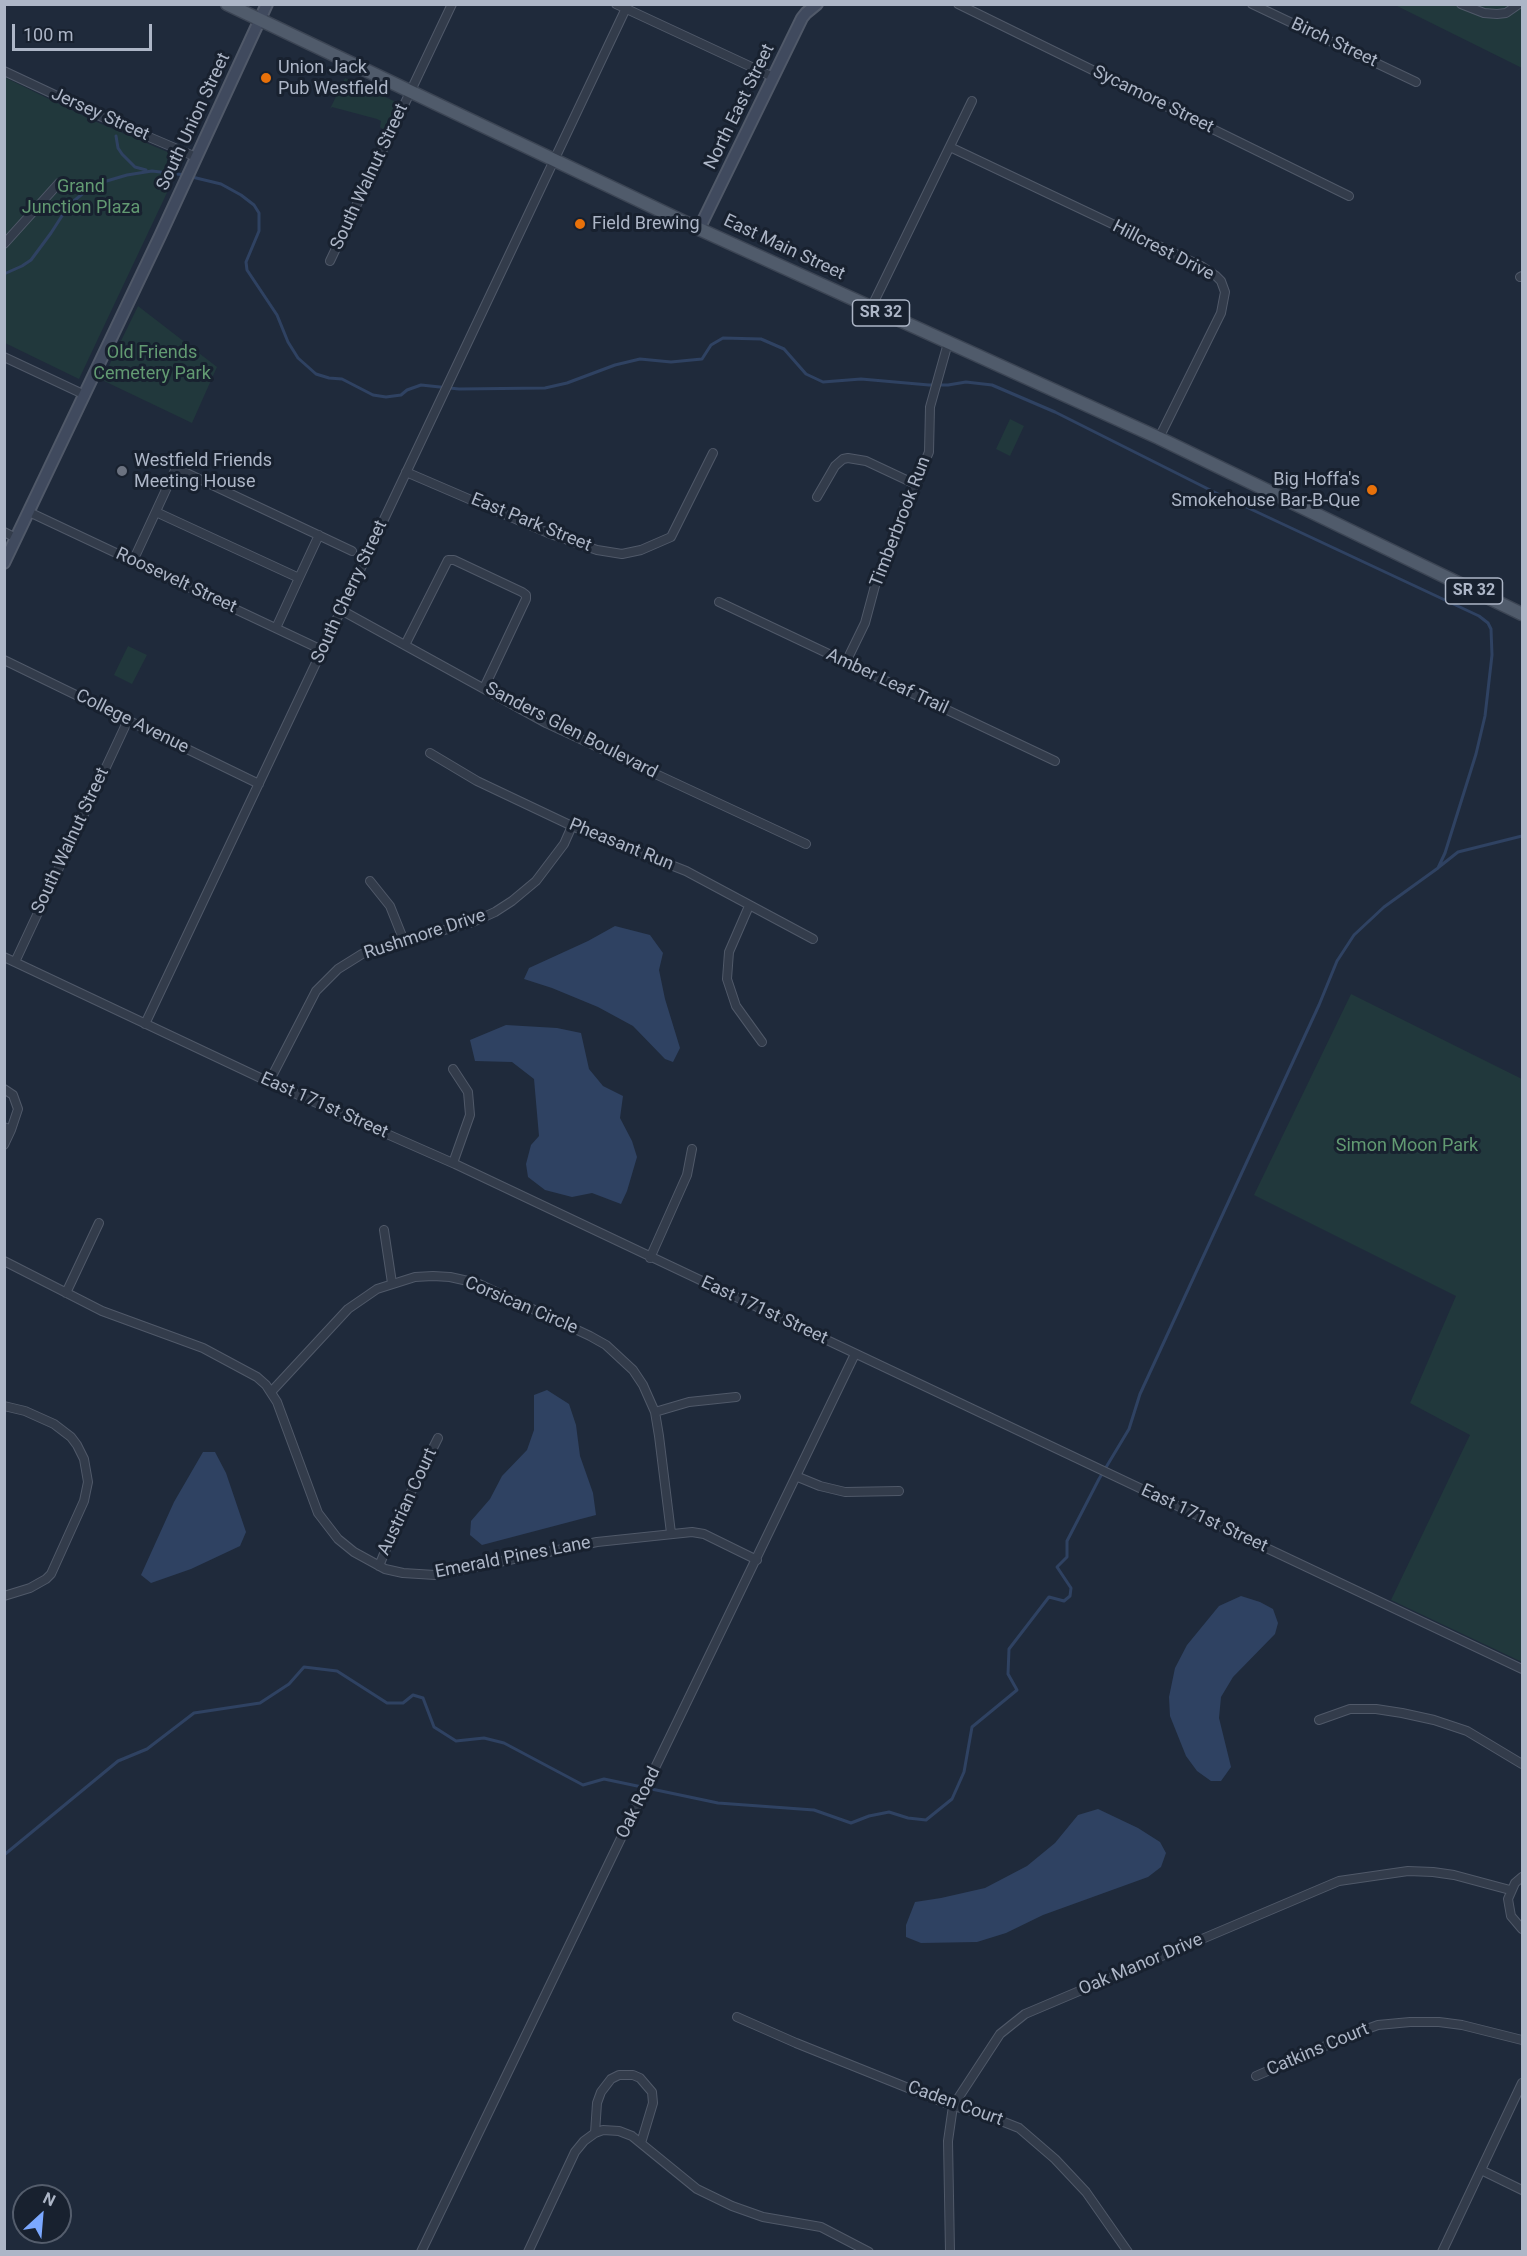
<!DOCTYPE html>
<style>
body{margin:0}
#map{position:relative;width:1527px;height:2256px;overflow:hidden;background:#1f2a3b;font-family:Roboto,sans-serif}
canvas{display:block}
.frame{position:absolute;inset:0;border:6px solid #adb6c7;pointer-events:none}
.north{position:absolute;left:12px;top:2184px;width:60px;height:60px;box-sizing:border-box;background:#18212f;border:2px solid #545d6c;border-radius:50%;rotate:26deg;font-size:16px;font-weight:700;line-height:24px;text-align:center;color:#adb6c7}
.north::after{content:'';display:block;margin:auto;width:21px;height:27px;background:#7ba8ff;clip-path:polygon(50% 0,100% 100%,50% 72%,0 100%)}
.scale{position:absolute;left:12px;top:24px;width:140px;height:27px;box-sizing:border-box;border:3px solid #adb6c7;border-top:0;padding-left:8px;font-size:18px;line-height:21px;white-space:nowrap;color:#adb6c7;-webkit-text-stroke:4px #18212f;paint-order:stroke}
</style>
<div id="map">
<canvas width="1527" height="2256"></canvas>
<div class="frame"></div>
<div class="north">N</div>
<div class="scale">100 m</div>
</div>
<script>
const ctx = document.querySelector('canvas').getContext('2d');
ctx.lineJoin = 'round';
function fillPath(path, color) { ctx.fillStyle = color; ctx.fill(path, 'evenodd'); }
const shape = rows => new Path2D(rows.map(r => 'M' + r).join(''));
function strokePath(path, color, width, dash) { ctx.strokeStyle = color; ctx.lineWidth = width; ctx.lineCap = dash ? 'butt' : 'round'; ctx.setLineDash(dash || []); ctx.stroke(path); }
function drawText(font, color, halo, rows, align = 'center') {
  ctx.font = font + ' Roboto,sans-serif'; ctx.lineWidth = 6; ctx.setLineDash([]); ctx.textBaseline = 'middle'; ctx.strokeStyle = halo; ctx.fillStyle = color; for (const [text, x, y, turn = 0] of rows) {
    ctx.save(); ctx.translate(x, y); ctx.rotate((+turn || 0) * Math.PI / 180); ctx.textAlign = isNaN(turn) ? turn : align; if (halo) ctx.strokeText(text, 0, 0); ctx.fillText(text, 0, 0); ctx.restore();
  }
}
fillPath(shape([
 [1395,5,1522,5,1522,68],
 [4,77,92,120,177,156,176,160,181,163,79,379,5,343],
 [345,78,398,103,384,130,380,127,381,121,377,119,332,107,330,109],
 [138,306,217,367,192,423,102,380],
 [1010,419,1024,426,1010,456,996,449],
 [128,646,147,655,132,684,114,675],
 [1351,994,1522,1079,1522,1662,1391,1600,1470,1435,1410,1403,1456,1296,1254,1195]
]), '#21383c');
fillPath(shape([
 [615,926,650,935,663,953,659,970,665,999,680,1048,673,1062,665,1059,633,1026,598,1007,552,988,524,979,529,968,588,941],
 [506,1025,557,1028,581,1033,589,1069,603,1086,623,1096,620,1118,632,1141,637,1157,627,1191,621,1204,592,1193,572,1197,545,1190,528,1177,526,1164,531,1145,539,1136,534,1079,512,1062,475,1061,470,1040],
 [547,1390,569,1404,576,1425,580,1456,593,1493,596,1515,482,1545,470,1535,471,1521,490,1499,502,1476,527,1450,534,1430,534,1395],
 [203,1452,215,1452,226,1473,246,1532,240,1546,191,1569,151,1583,141,1575,174,1502],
 [1241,1596,1260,1602,1273,1609,1278,1623,1275,1634,1233,1677,1221,1697,1219,1718,1231,1767,1221,1781,1211,1781,1197,1771,1186,1756,1170,1716,1169,1697,1175,1668,1187,1645,1219,1606],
 [1098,1809,1138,1828,1160,1842,1166,1853,1161,1867,1148,1877,1043,1915,1006,1933,977,1942,921,1943,906,1937,906,1925,915,1902,941,1898,985,1888,1027,1866,1055,1843,1078,1815]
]), '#2f4262');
strokePath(shape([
 [116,136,118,148,122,154,135,167,146,170],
 [192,177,221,184,241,195,254,205,259,213,259,231,246,262,247,270,277,315,288,342,298,358,316,374,329,378,342,379,373,395,386,397,401,395,407,390,421,385,459,389,545,388,567,383,615,365,640,359,671,362,702,359,711,345,723,338,761,339,784,349,806,374,823,382,861,379,929,385,948,385,966,382,992,385,1055,412,1236,503],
 [4,274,22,266,31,260,51,233,69,205,93,185,127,175,152,171,185,175],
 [1439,867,1458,852,1522,836],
 [4,1855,118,1761,147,1749,194,1713,260,1703,289,1684,304,1667,337,1671,387,1703,403,1703,413,1695,423,1698,434,1727,456,1741,484,1738,504,1743,583,1785,604,1779,718,1803,814,1810,851,1823,869,1816,889,1812,908,1818,926,1820,952,1799,964,1772,972,1727,1017,1690,1008,1674,1009,1649,1049,1597,1064,1601,1070,1596,1071,1588,1057,1567,1067,1557,1067,1541,1099,1479,1129,1429,1140,1394,1319,1005,1337,961,1354,935,1384,907,1438,868,1445,853,1476,754,1485,716,1492,655,1491,629,1488,623,1479,616,1242,505]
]), '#2f4262', 3);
const street = shape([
 [616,4,773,77],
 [958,4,1349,196],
 [1252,4,1416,82],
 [1461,4,1484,13,1497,14,1506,13,1519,4],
 [4,71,102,117,196,157],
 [950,147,1201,266,1216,276,1221,281,1225,292,1221,313,1159,438],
 [4,244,59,183],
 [330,261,452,4],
 [1520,277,1522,276],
 [871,308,972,101],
 [4,357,85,395],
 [406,472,548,533,597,550,622,554,641,550,671,537,713,453],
 [817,497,835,466,843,459,848,458,866,461,915,484],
 [29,512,322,650],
 [156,512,299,578,276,628],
 [4,532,16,538],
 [133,561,176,468,352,551],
 [299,578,319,535],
 [719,602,1055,761],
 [341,610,546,723,806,844],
 [405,645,448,560,454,560,522,592,526,595,526,599,484,688],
 [4,660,259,784],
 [846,662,865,623,876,582,896,539,902,514,929,452,930,407,948,343],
 [430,753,477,781,572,826,686,871,813,939],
 [370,881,390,906,404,941],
 [749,906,729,952,727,979,736,1006,762,1042],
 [4,957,269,1082,455,1164,1522,1669],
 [15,962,128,720],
 [145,1024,628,4],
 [269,1082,316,991,338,969,362,954,377,949,473,922,495,912,512,901,536,881,564,844,572,826],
 [4,1089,13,1095,18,1109,11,1130,4,1127],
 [4,1145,11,1130],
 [453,1163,470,1115,468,1092,453,1069],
 [384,1230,392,1283],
 [650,1258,687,1175,692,1149],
 [4,1261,102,1311,203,1348,257,1377,266,1385,277,1402,318,1513,338,1539,354,1552,385,1569,403,1573,435,1575,597,1542,692,1532,704,1534,757,1560],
 [66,1293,99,1223],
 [271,1392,348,1309,377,1289,415,1277,433,1276,450,1277,477,1283,590,1336,606,1345,633,1370,643,1385,655,1412,659,1436,671,1533],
 [4,1406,25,1411,54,1424,71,1437,77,1445,84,1459,88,1482,84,1501,51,1574,46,1579,30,1588,4,1596],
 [655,1412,689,1402,736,1397],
 [798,1477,820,1486,845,1492,899,1491],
 [379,1566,402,1510,438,1438],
 [1319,1720,1350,1709,1376,1709,1402,1713,1434,1720,1467,1731,1522,1764],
 [1522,1877,1515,1883,1508,1899,1511,1916,1522,1929],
 [737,2017,796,2043,953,2106,986,2115,1019,2128,1055,2159,1086,2192,1128,2252],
 [1256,2076,1353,2034,1378,2025,1410,2022,1439,2022,1462,2025,1522,2040],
 [641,2143,653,2103,652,2092,640,2078,633,2075,619,2075,611,2079,601,2092,597,2103,595,2133,603,2130,619,2131,632,2136,697,2189,732,2206,763,2217,821,2227,869,2252],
 [1481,2170,1522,2190],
 [421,2252,855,1354],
 [528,2252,575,2152,584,2141,595,2133],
 [950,2252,948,2141,953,2106,1000,2034,1025,2014,1339,1881,1408,1871,1433,1872,1454,1875,1510,1890],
 [1442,2252,1522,2083]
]);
const secondary = shape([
 [699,229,802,18,806,13,817,4],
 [4,563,160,236,267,4]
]);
const primary = shape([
 [227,4,699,229,1159,438,1522,614]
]);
strokePath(street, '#505969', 10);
strokePath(secondary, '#505969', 14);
strokePath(primary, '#3c4554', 15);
strokePath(street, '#333c4b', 8);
strokePath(secondary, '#404a5e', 10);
strokePath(primary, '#505b6b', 12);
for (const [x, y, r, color] of [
 [266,78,6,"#e8710a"],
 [580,224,6,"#e8710a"],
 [122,471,6,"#6b7280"],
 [1372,490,6,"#e8710a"]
]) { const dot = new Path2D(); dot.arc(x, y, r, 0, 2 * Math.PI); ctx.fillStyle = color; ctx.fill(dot); strokePath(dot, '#18212f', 2); }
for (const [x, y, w] of [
 [881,313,57],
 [1474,591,57]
]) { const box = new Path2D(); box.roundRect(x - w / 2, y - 13, w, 26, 4.5); ctx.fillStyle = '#18212f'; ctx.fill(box); strokePath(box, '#adb6c7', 1.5); }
drawText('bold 16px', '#adb6c7', null, [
 ["SR 32",881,313],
 ["SR 32",1474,591]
]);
drawText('18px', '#adb6c7', '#18212f', [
 ["Birch Street",1334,43,25],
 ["Sycamore Street",1153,100,26],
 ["North East Street",740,107,-64],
 ["Jersey Street",100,115,24],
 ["South Union Street",194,122,-65],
 ["South Walnut Street",370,177,-65],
 ["East Main Street",784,248,25],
 ["Hillcrest Drive",1163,251,27],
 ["Timberbrook Run",901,522,-69],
 ["East Park Street",531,523,22],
 ["Roosevelt Street",176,581,25],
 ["South Cherry Street",350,592,-65],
 ["Amber Leaf Trail",887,682,25],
 ["College Avenue",132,722,26],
 ["Sanders Glen Boulevard",571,731,27],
 ["South Walnut Street",71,841,-65],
 ["Pheasant Run",621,845,22],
 ["Rushmore Drive",425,935,-18],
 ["East 171st Street",324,1106,24],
 ["Corsican Circle",521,1306,23],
 ["East 171st Street",764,1311,25],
 ["Austrian Court",408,1502,-65],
 ["East 171st Street",1204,1519,25],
 ["Emerald Pines Lane",513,1558,-11],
 ["Oak Road",639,1803,-64],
 ["Oak Manor Drive",1141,1965,-23],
 ["Catkins Court",1318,2050,-23],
 ["Caden Court",955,2104,20]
]);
drawText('18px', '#adb6c7', '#18212f', [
 ["Union Jack",278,68],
 ["Pub Westfield",278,89],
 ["Field Brewing",592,224],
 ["Westfield Friends",134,461],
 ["Meeting House",134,482],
 ["Big Hoffa's",1360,480,"right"],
 ["Smokehouse Bar-B-Que",1360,501,"right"]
], 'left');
drawText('18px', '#629a72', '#18212f', [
 ["Grand",81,187],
 ["Junction Plaza",81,208],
 ["Old Friends",152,353],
 ["Cemetery Park",152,374],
 ["Simon Moon Park",1407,1146]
]);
</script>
